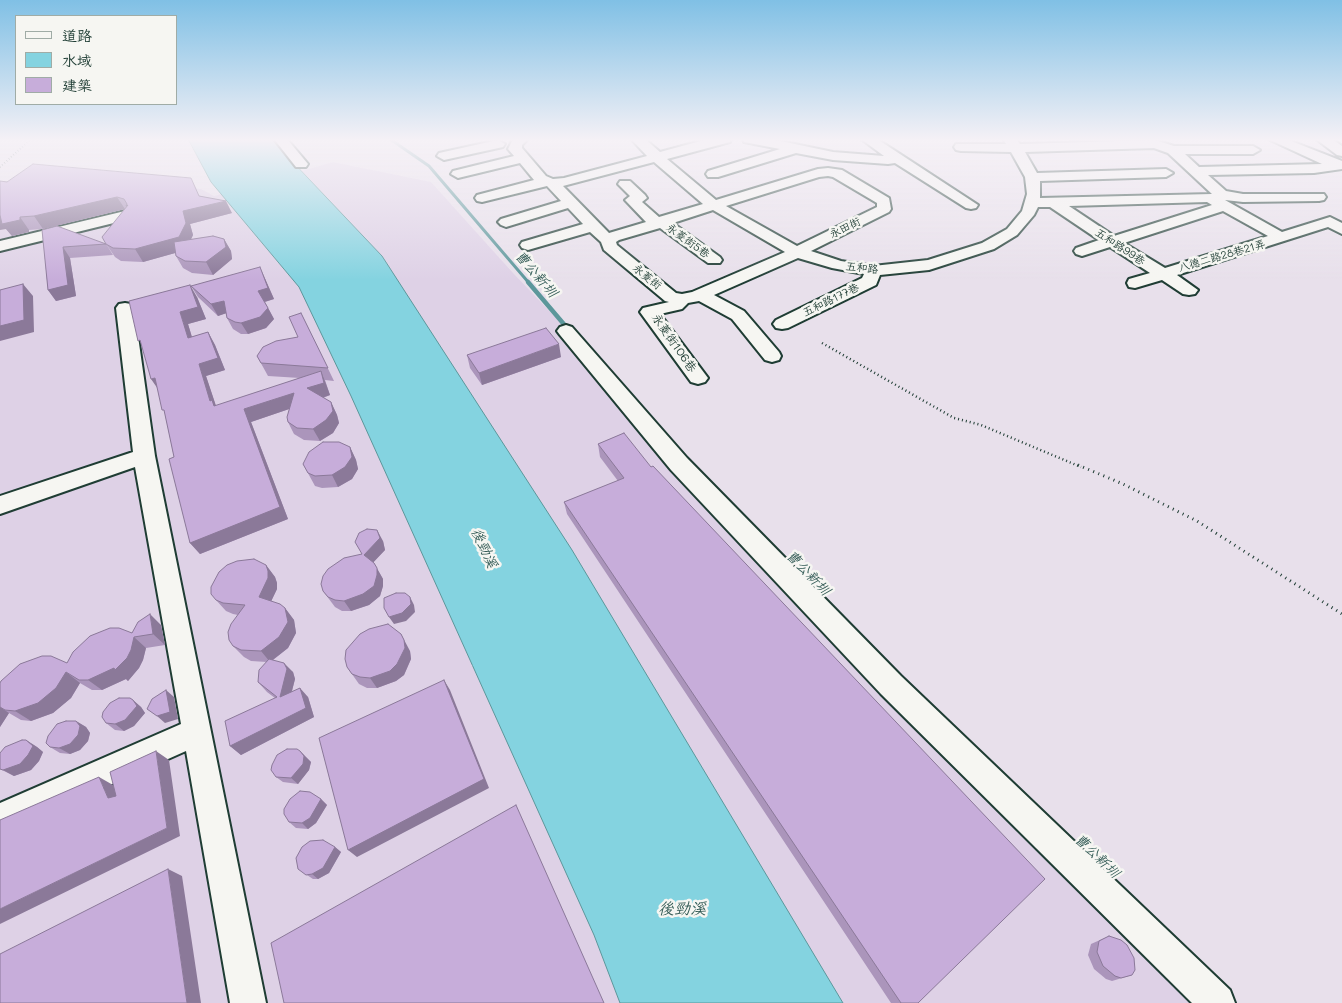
<!DOCTYPE html>
<meta charset="utf-8">
<style>
body{margin:0}
#map{position:relative;width:1342px;height:1003px;overflow:hidden;background:#e8e0eb;font-family:Mali,"LXGW WenKai TC",sans-serif}
canvas{display:block}
.legend{position:absolute;left:15px;top:15px;width:162px;height:90px;box-sizing:border-box;background:#f6f6f2;border:1px solid #a0aca6;margin:0;padding:6px 9px;list-style:none;font-size:15px;color:#1f3d34}
.legend li{display:flex;align-items:center;gap:10px;height:25px}
.legend b{width:25px;border:1px solid #a0aca6}
</style>
<div id="map">
<canvas width="1342" height="1003"></canvas>
<ul class="legend">
<li><b style="height:6px;background:#f6f6f2"></b>道路</li>
<li><b style="height:14px;background:#84d3e0"></b>水域</li>
<li><b style="height:14px;background:#c7adda"></b>建築</li>
</ul>
</div>
<script>
const ctx = document.querySelector('canvas').getContext('2d');
ctx.lineJoin = 'round';
function fillPath(path, color) { ctx.fillStyle = color; ctx.fill(path, 'evenodd'); }
const shape = rows => new Path2D(rows.map(r => 'M' + r).join(''));
function strokePath(path, color, width, dash) { ctx.strokeStyle = color; ctx.lineWidth = width; ctx.lineCap = dash ? 'butt' : 'round'; ctx.setLineDash(dash || []); ctx.stroke(path); }
function drawText(font, color, halo, rows, align = 'center') {
  ctx.font = font + ' Mali,"LXGW WenKai TC",sans-serif'; ctx.lineWidth = 5; ctx.setLineDash([]); ctx.textBaseline = 'middle'; ctx.strokeStyle = halo; ctx.fillStyle = color; for (const [text, x, y, turn = 0] of rows) {
    ctx.save(); ctx.translate(x, y); ctx.rotate((+turn || 0) * Math.PI / 180); ctx.textAlign = isNaN(turn) ? turn : align; if (halo) ctx.strokeText(text, 0, 0); ctx.fillText(text, 0, 0); ctx.restore();
  }
}
fillPath(shape([
 [333,162,431,182,513,273,795,568,1235,1003,0,1003,0,185,66,176,201,189,214,196]
]), '#ded1e6');
const water = shape([
 [188,139,271,139,382,256,572,550,843,1003,620,1003,594,935,351,396,299,287,211,182,188,139]
]);
fillPath(water, '#84d3e0');
strokePath(water, '#5c979b', 1);
strokePath(shape([
 [390,139,429,166,529,283]
]), '#5c979b', 3);
strokePath(shape([
 [528,282,568,329]
]), '#5c979b', 4.5);
const minor = shape([
 [274,139,287,139,308,164,306,167,296,167,274,139],
 [513,139,528,139,522,145,522,148,546,176,553,179,564,178,647,156,631,139,645,139,660,152,708,139,731,139,730,142,667,159,716,200,818,169,828,168,842,170,889,198,891,209,889,212,811,251,841,261,873,266,928,260,982,243,1007,229,1022,211,1027,194,1025,177,1011,152,961,151,956,150,954,147,956,144,1006,144,1003,139,1016,139,1020,144,1155,140,1174,146,1253,146,1260,150,1253,154,1185,154,1199,167,1322,164,1268,139,1286,139,1342,161,1342,169,1314,173,1208,175,1226,191,1243,194,1324,194,1326,197,1324,200,1319,201,1243,202,1225,200,1282,232,1330,217,1342,223,1342,234,1328,227,1177,275,1198,290,1195,294,1189,295,1183,294,1162,280,1135,288,1129,287,1127,283,1129,279,1150,273,1110,247,1082,256,1076,254,1074,251,1076,248,1099,240,1050,207,1038,207,1034,215,1017,235,994,249,929,270,880,275,876,285,788,328,782,329,776,328,773,324,776,320,862,278,864,274,832,268,798,258,714,295,744,311,779,352,781,356,779,360,772,362,765,360,732,319,699,301,688,303,682,309,660,314,708,378,705,382,698,384,691,382,640,312,643,308,669,302,665,301,604,250,601,242,590,232,528,250,522,248,520,245,522,242,583,224,568,208,506,227,501,225,498,222,501,219,561,201,547,186,482,202,477,201,475,198,477,195,534,180,520,163,458,178,451,174,453,171,514,156,508,149,513,139],
 [1154,148,1168,153,1212,194,1040,198,1040,181,1166,177,1173,173,1166,169,1037,173,1025,152,1154,148],
 [654,162,703,204,659,217,642,202,647,198,645,195,630,181,620,181,618,184,630,196,625,200,646,222,609,233,563,186,654,162],
 [828,176,833,177,877,203,877,207,797,246,726,206,819,177,828,176],
 [1207,202,1212,205,1114,236,1069,206,1207,202],
 [713,210,785,252,692,292,682,294,676,293,617,245,616,242,619,240,660,228,708,263,720,263,722,260,720,257,673,223,713,210],
 [1223,211,1268,236,1165,268,1124,243,1223,211],
 [743,139,771,139,833,152,884,156,861,139,877,139,978,205,976,208,971,209,966,208,895,163,888,164,833,160,796,153,718,177,708,177,706,174,708,171,780,149,744,142,743,139],
 [1316,139,1332,139,1342,146,1342,156,1337,155,1316,139],
 [498,140,505,144,503,147,444,160,437,156,439,153,498,140],
 [125,211,130,213,133,216,130,219,0,251,0,241,125,211],
 [125,303,131,304,134,308,155,456,266,1003,230,1003,186,751,0,834,0,803,181,724,135,467,0,514,0,496,133,452,116,308,119,304,125,303],
 [566,325,572,327,687,458,901,676,1230,990,1235,1003,1192,1003,881,694,671,470,560,335,557,331,560,327,566,325]
]);
strokePath(minor, '#1f3d34', 4);
strokePath(shape([
 [0,167,31,139]
]), '#1f3d34', 2, [0.5, 2.5]);
strokePath(shape([
 [822,343,954,418,981,425,1081,467]
]), '#1f3d34', 2.5, [1, 3]);
strokePath(shape([
 [1078,465,1123,484,1197,521,1342,614]
]), '#1f3d34', 3, [1, 4.5]);
fillPath(minor, '#f6f6f2');
fillPath(shape([
 [0,181,200,196,232,213,190,224,193,235,191,239,224,239,231,251,232,259,213,275,192,273,183,268,176,256,175,253,143,262,121,261,115,257,106,244,125,209,43,229,29,230,29,232,12,236,6,229],
 [42,230,106,244,113,255,70,258,76,296,56,301,48,290],
 [265,279,274,299,265,302,274,319,266,328,248,334,241,334,233,329,227,318,226,313,218,316,198,297,191,286],
 [197,297,206,319,188,324,192,337,208,332,215,345,225,370,206,376,216,406,300,378,268,376,257,356,298,337,301,313,334,381,325,380,330,395,323,398,331,402,337,415,339,423,333,433,320,441,304,440,294,434,288,422,289,409,251,422,288,519,200,554,190,543,174,457,165,414,157,387],
 [467,355,561,357,482,385,470,368],
 [624,433,918,1003,891,1003,567,514,564,502,618,481,600,457,598,444],
 [350,447,356,460,358,469,352,479,338,487,322,488,315,486,303,464],
 [383,541,385,550,373,562,383,579,383,586,380,596,369,605,351,611,342,611,335,607,323,591,362,554],
 [266,565,275,577,277,583,277,589,271,601,285,608,294,620,296,633,288,648,273,660,293,672,295,679,292,691,308,697,314,717,241,755,230,746,275,698,267,692,258,682,267,662,251,661,244,657,233,646,238,615,233,614,226,611,216,600],
 [161,625,165,645,146,648,143,660,139,668,128,681,126,679,102,690,92,690,80,683,71,698,53,713,31,721,21,720,9,713,0,727,0,683,67,663,132,633],
 [410,651,411,659,404,675,396,681,377,688,367,688,359,684,347,667],
 [130,698,141,707,145,713,134,726,124,731,115,730,106,723],
 [76,721,86,727,90,733,88,741,80,750,70,754,60,753,50,747],
 [26,740,37,747,43,752,39,761,31,770,14,776,0,769],
 [300,751,311,762,309,770,298,784,283,782,276,777],
 [321,799,327,805,316,823,308,829,296,828,289,822],
 [335,847,341,852,329,873,318,879,313,879,298,869],
 [1109,936,1132,975,1112,981,1106,979,1094,969,1088,955,1091,944]
]), '#ab95bb');
fillPath(shape([
 [117,197,125,209,43,229,34,216],
 [226,201,232,213,190,224,193,235,186,250,143,262,135,249,183,211],
 [0,215,20,217,29,230,29,232,12,236,6,229,0,230],
 [224,239,231,251,232,259,213,275,206,262],
 [63,247,70,258,76,296,56,301,48,290],
 [260,267,274,299,264,302,258,291],
 [23,284,33,296,34,332,0,341,0,326],
 [190,285,197,297,206,319,188,324,196,351,188,338,180,312],
 [224,301,230,312,218,316,211,304],
 [268,308,274,319,266,328,248,334,241,323],
 [208,332,215,345,225,370,206,376,216,406,220,413,210,401,199,364],
 [559,344,561,357,482,385,479,373],
 [321,371,326,384,330,395,313,401,307,388],
 [155,378,160,392,151,379],
 [294,393,301,405,251,422,288,519,200,554,190,543,244,409],
 [331,402,337,415,339,423,333,433,320,441,313,429],
 [350,447,356,460,358,469,352,479,338,487,332,475],
 [377,530,383,541,385,550,370,566,364,555],
 [374,563,383,579,383,586,380,596,369,605,351,611,344,601],
 [266,565,275,577,277,583,277,589,268,608,259,597],
 [410,597,414,605,415,612,406,621,394,624,389,617],
 [285,608,294,620,296,633,288,648,270,662,261,651],
 [150,614,161,625,165,645,153,634],
 [401,634,410,651,411,659,404,675,396,681,377,688,370,678],
 [134,637,146,648,143,660,139,668,128,681,126,679,102,690,88,680],
 [284,663,293,672,295,679,288,706,280,697],
 [66,672,80,683,71,698,53,713,31,721,15,711],
 [444,680,450,690,489,788,357,857,348,850],
 [300,688,308,697,314,717,241,755,230,746],
 [166,690,174,697,178,719,165,723,157,716],
 [133,700,141,707,145,713,134,726,124,731,115,724],
 [0,707,9,713,0,727],
 [76,721,86,727,90,733,88,741,80,750,70,754,59,748],
 [26,740,37,747,43,752,39,761,31,770,14,776,3,770],
 [156,751,169,760,180,836,0,924,0,909,167,828],
 [300,751,311,762,309,770,298,784,291,778],
 [99,777,113,785,123,806,108,798],
 [321,799,327,805,316,823,308,829,302,823],
 [335,847,341,852,329,873,318,879,312,874],
 [168,869,182,876,201,1003,187,1003]
]), '#8b7999');
const building = shape([
 [33,164,191,178,199,196,226,201,183,211,186,223,179,237,135,249,113,248,106,244,102,237,128,205,126,206,127,204,124,199,117,197,34,216,20,217,20,220,2,224,0,215,0,181,7,182,33,164],
 [57,226,106,244,63,247,68,285,48,290,42,230,57,226],
 [213,236,224,239,226,247,206,262,185,261,176,256,174,242,213,236],
 [260,267,268,288,258,291,268,308,260,317,241,323,235,322,227,318,224,301,211,304,191,286,260,267],
 [23,284,24,320,0,326,0,290,23,284],
 [190,285,198,307,180,312,188,338,208,332,218,358,199,364,210,401,212,400,214,406,321,371,324,383,307,388,331,402,333,411,326,420,313,429,297,428,288,422,287,417,294,393,244,409,280,507,190,543,169,459,174,457,164,410,162,410,155,378,151,379,140,340,138,341,129,301,190,285],
 [301,313,328,368,261,363,257,356,263,347,276,341,298,337,289,317,301,313],
 [546,328,559,344,479,373,467,355,546,328],
 [624,433,651,467,653,466,1045,879,918,1003,901,1003,564,502,624,478,598,444,624,433],
 [323,442,339,442,350,447,352,457,345,467,332,475,315,476,308,473,303,464,309,452,323,442],
 [367,529,377,530,380,538,364,555,374,563,377,568,377,575,374,586,363,594,344,601,335,600,328,597,323,591,321,584,323,576,328,569,344,558,362,554,355,542,359,533,367,529],
 [254,559,266,565,268,571,268,578,259,597,280,604,285,608,288,622,279,637,261,651,241,650,233,646,229,640,228,632,231,624,245,605,223,603,216,600,211,594,211,587,219,572,227,565,237,561,254,559],
 [396,593,405,593,410,597,411,604,402,613,389,617,384,608,384,598,396,593],
 [150,614,153,634,134,637,131,650,127,658,115,670,114,668,88,680,79,680,66,672,56,688,38,703,15,711,5,710,0,707,0,683,1,681,20,664,42,656,51,656,67,663,73,652,90,636,110,628,119,628,132,633,138,622,150,614],
 [388,624,401,634,404,640,405,648,397,664,390,671,370,678,360,677,352,674,347,667,345,659,346,650,360,634,369,629,388,624],
 [269,659,284,663,287,669,280,697,300,688,306,708,230,746,225,721,277,697,258,682,259,670,269,659],
 [444,680,484,779,348,850,319,738,444,680],
 [166,690,170,712,157,716,147,709,152,699,166,690],
 [119,698,130,698,133,700,137,706,125,720,115,724,106,723,102,717,103,712,110,703,119,698],
 [66,721,76,721,80,726,78,735,70,744,59,748,50,747,46,743,48,736,57,724,66,721],
 [22,740,26,740,33,746,28,755,20,764,3,770,0,769,0,753,5,747,22,740],
 [287,749,297,749,300,751,304,756,303,764,291,778,276,777,271,770,272,765,277,755,287,749],
 [156,751,167,828,0,909,0,820,99,777,108,798,116,796,110,772,156,751],
 [300,791,310,792,321,799,310,818,302,823,289,822,284,814,284,809,290,799,300,791],
 [516,805,604,1003,284,1003,271,943,516,805],
 [323,840,335,847,323,868,312,874,306,875,298,869,296,858,302,847,310,841,323,840],
 [168,869,187,1003,0,1003,0,954,168,869],
 [1109,936,1121,940,1127,945,1134,958,1135,970,1132,975,1121,978,1115,976,1103,966,1097,952,1099,941,1109,936]
]);
fillPath(building, '#c7adda');
strokePath(building, '#8b7999', 1);
const sky = ctx.createLinearGradient(0, 0, 0, 280);
sky.addColorStop(0, '#80c0e5');
sky.addColorStop(0.5, '#f5f1f6');
sky.addColorStop(1, '#f5f1f600');
ctx.fillStyle = sky;
ctx.fillRect(0, 0, 1342, 280);
drawText('11px', '#1f3d34', '#f6f6f2', [
 ["永田街",845,228,-26],
 ["永菱街5巷",688,241,36],
 ["五和路99巷",1120,247,33],
 ["八德二路28巷21弄",1222,256,-16],
 ["五和路",862,268,6],
 ["永菱街",647,277,39],
 ["五和路177巷",831,300,-26]
]);
drawText('12px', '#1f3d34', '#f6f6f2', [
 ["永菱街106巷",674,343,55]
]);
drawText('italic 14px', '#335b56', '#f6f6f2', [
 ["曹公新圳",536,274,49],
 ["後勁溪",484,548,65],
 ["曹公新圳",808,573,46],
 ["曹公新圳",1097,856,44]
]);
drawText('italic 16px', '#335b56', '#f6f6f2', [
 ["後勁溪",682,909]
]);
</script>
